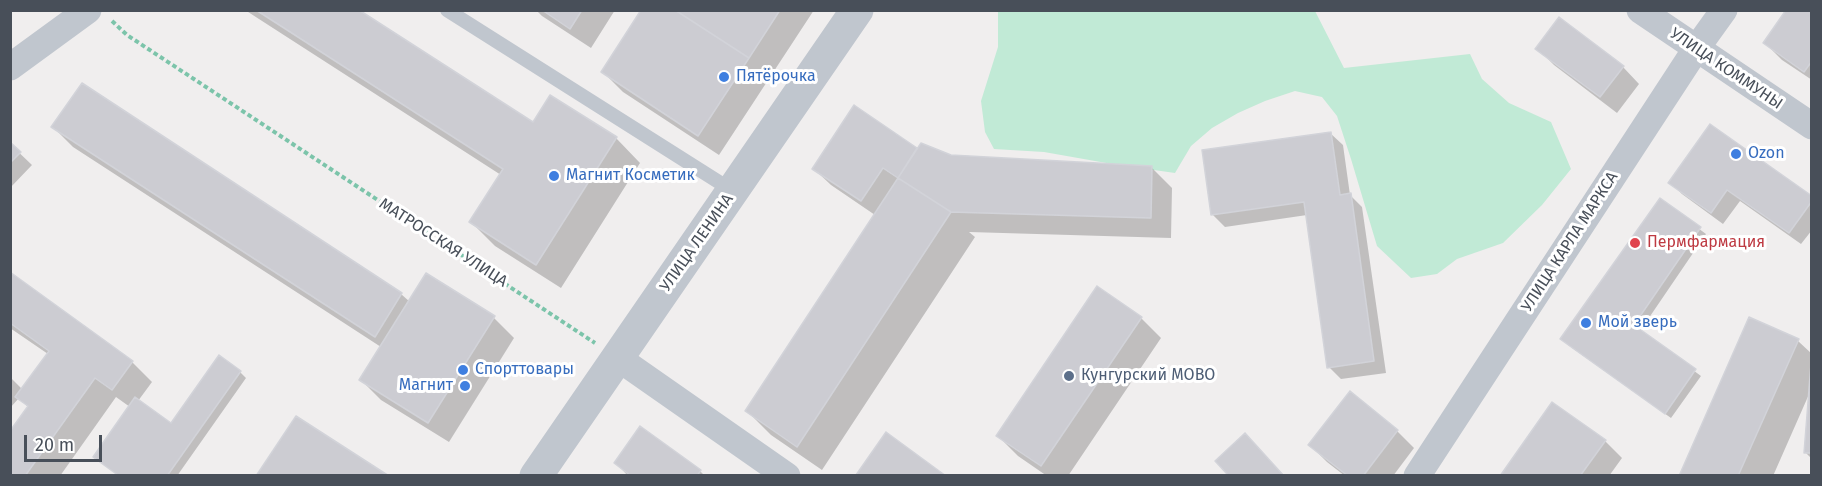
<!DOCTYPE html>
<meta charset="utf-8">
<style>
body{margin:0}
#map{position:relative;width:1822px;height:486px;overflow:hidden;background:#f0eeee;font-family:"Fira Sans",sans-serif}
canvas{display:block}
.frame{position:absolute;inset:0;border:12px solid #484f59;pointer-events:none}
.scale{position:absolute;left:24px;top:435px;width:78px;height:27px;box-sizing:border-box;border:3px solid #484f59;border-top:0;padding-left:8px;font-size:18px;line-height:21px;white-space:nowrap;color:#484f59;-webkit-text-stroke:4px #fff;paint-order:stroke}
</style>
<div id="map">
<canvas width="1822" height="486"></canvas>
<div class="frame"></div>
<div class="scale">20 m</div>
</div>
<script>
const ctx = document.querySelector('canvas').getContext('2d');
ctx.lineJoin = 'round';
function fillPath(path, color) { ctx.fillStyle = color; ctx.fill(path, 'evenodd'); }
const shape = rows => new Path2D(rows.map(r => 'M' + r).join(''));
function strokePath(path, color, width, dash) { ctx.strokeStyle = color; ctx.lineWidth = width; ctx.lineCap = dash ? 'butt' : 'round'; ctx.setLineDash(dash || []); ctx.stroke(path); }
function drawText(font, color, halo, rows, align = 'center') {
  ctx.font = font + ' "Fira Sans",sans-serif'; ctx.lineWidth = 6; ctx.setLineDash([]); ctx.textBaseline = 'middle'; ctx.strokeStyle = halo; ctx.fillStyle = color; for (const [text, x, y, turn = 0] of rows) {
    ctx.save(); ctx.translate(x, y); ctx.rotate((+turn || 0) * Math.PI / 180); ctx.textAlign = isNaN(turn) ? turn : align; if (halo) ctx.strokeText(text, 0, 0); ctx.fillText(text, 0, 0); ctx.restore();
  }
}
fillPath(shape([
 [998,11,1315,11,1344,68,1470,54,1482,79,1509,103,1551,122,1571,169,1542,205,1503,243,1457,259,1437,274,1411,278,1377,246,1351,159,1337,116,1322,97,1295,91,1265,101,1238,113,1212,128,1191,146,1175,173,1112,164,1044,152,994,149,985,132,981,101,998,47]
]), '#c1ead6');
fillPath(shape([
 [245,10,357,10,533,124,550,97,616,138,640,163,561,288,495,246,471,222,501,175],
 [536,10,615,10,591,48,542,16],
 [643,10,814,10,719,155,623,92,602,71],
 [1812,10,1812,80,1782,60,1765,43],
 [1537,48,1623,67,1639,84,1617,113,1554,65],
 [83,85,401,294,410,302,427,275,494,318,514,338,449,442,381,400,361,380,381,347,73,147,53,127],
 [854,107,918,151,950,157,1151,167,1172,188,1171,238,969,232,975,237,822,470,771,435,747,411,875,215,831,185,814,169],
 [1330,133,1343,145,1350,195,1362,207,1386,373,1341,379,1329,367,1307,215,1225,227,1212,214],
 [10,144,32,165,10,188],
 [1670,182,1812,198,1812,230,1801,244,1740,201,1723,224,1682,194],
 [1660,200,1706,234,1640,331,1701,376,1671,418,1568,345,1562,339],
 [10,274,132,362,152,382,138,401,171,425,240,372,246,378,177,476,119,476,130,407,116,397,60,476,10,476,29,408,19,398,10,408,10,377,22,389,48,354,10,328],
 [1141,318,1161,338,1068,476,1047,476,1018,456,998,436],
 [1798,341,1812,354,1812,459,1805,452,1810,392,1773,476,1680,476],
 [1397,431,1414,448,1393,476,1345,476,1327,462,1310,445],
 [1605,441,1622,458,1609,476,1502,476],
 [616,463,700,471,705,476,628,476]
]), '#0003');
const building = shape([
 [256,10,359,10,533,122,550,95,617,137,536,265,469,222,503,169,256,10],
 [542,10,582,10,570,29,542,10],
 [641,10,675,10,749,58,698,136,601,72,641,10],
 [675,10,780,10,749,58,675,10],
 [1786,10,1812,10,1812,61,1804,72,1763,43,1786,10],
 [1559,17,1624,66,1600,97,1535,49,1559,17],
 [82,83,402,293,375,337,51,127,82,83],
 [854,105,917,148,898,178,883,168,861,201,812,169,854,105],
 [1710,124,1812,196,1812,201,1789,233,1727,190,1711,213,1668,183,1710,124],
 [1331,132,1340,195,1351,193,1374,361,1327,368,1304,202,1211,215,1202,150,1331,132],
 [10,142,21,152,10,163,10,142],
 [921,143,951,155,1152,166,1151,218,951,212,898,178,921,143],
 [898,178,951,212,797,447,745,411,898,178],
 [1660,198,1701,227,1634,325,1696,369,1665,414,1560,339,1660,198],
 [10,272,133,361,112,390,95,378,25,476,10,476,10,431,28,406,15,397,49,351,10,323,10,272],
 [426,273,495,316,428,423,359,380,426,273],
 [1097,286,1142,317,1041,466,996,436,1097,286],
 [1749,317,1799,339,1738,476,1679,476,1749,317],
 [219,355,241,371,167,476,119,476,93,457,135,397,171,423,219,355],
 [1811,364,1812,364,1812,453,1804,453,1811,364],
 [1350,391,1398,430,1363,476,1348,476,1308,445,1350,391],
 [1552,402,1606,440,1580,476,1500,476,1552,402],
 [296,416,389,476,256,476,296,416],
 [640,426,701,470,697,476,631,476,614,463,640,426],
 [886,432,946,476,857,476,856,475,886,432],
 [1245,433,1284,476,1225,476,1227,474,1215,461,1245,433]
]);
fillPath(building, '#ccccd2');
strokePath(building, '#d2d3d9', 1.5);
strokePath(shape([
 [112,21,127,35,595,343]
]), '#7cc4aa', 4, [4.5, 3]);
strokePath(shape([
 [447,10,733,191]
]), '#c0c6ce', 14);
strokePath(shape([
 [1640,10,1812,126],
 [10,67,88,10],
 [618,358,787,476],
 [1417,476,1696,49,1724,10]
]), '#c0c6ce', 27);
strokePath(shape([
 [536,476,857,10]
]), '#c0c6ce', 33);
for (const [x, y, r, color] of [
 [724,77,6,"#3f7fe0"],
 [1736,154,6,"#3f7fe0"],
 [554,176,6,"#3f7fe0"],
 [1635,243,6,"#e0444e"],
 [1586,323,6,"#3f7fe0"],
 [463,370,6,"#3f7fe0"],
 [1069,376,6,"#5c6f8a"],
 [465,386,6,"#3f7fe0"]
]) { const dot = new Path2D(); dot.arc(x, y, r, 0, 2 * Math.PI); ctx.fillStyle = color; ctx.fill(dot); strokePath(dot, '#fff', 2); }
drawText('16px', '#484f59', '#fff', [
 ["УЛИЦА КОММУНЫ",1726,69,34],
 ["УЛИЦА КАРЛА МАРКСА",1570,242,-57],
 ["МАТРОССКАЯ УЛИЦА",443,243,33],
 ["УЛИЦА ЛЕНИНА",697,243,-55]
]);
drawText('16px', '#366cbe', '#fff', [
 ["Пятёрочка",736,77],
 ["Ozon",1748,154],
 ["Магнит Косметик",566,176],
 ["Мой зверь",1598,323],
 ["Спорттовары",475,370],
 ["Магнит",453,386,"right"]
], 'left');
drawText('16px', '#be3a42', '#fff', [
 ["Пермфармация",1647,243]
], 'left');
drawText('16px', '#4e5e75', '#fff', [
 ["Кунгурский МОВО",1081,376]
], 'left');
</script>
